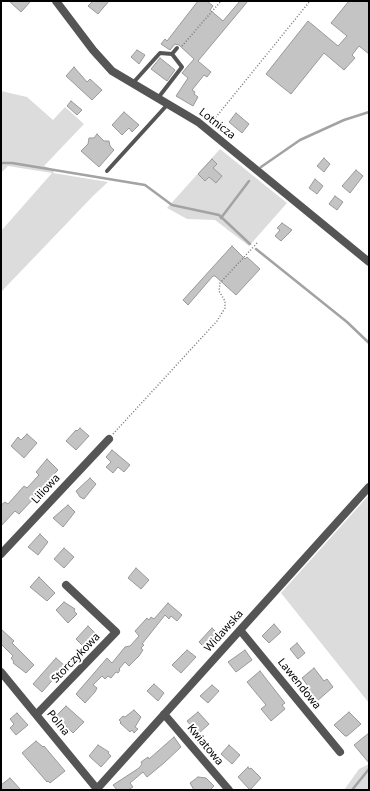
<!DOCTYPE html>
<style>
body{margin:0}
#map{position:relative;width:370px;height:791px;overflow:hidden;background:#fff;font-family:"Noto Sans",sans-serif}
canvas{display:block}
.frame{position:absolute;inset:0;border:2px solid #000;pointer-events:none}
</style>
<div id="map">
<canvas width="370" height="791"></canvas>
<div class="frame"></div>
</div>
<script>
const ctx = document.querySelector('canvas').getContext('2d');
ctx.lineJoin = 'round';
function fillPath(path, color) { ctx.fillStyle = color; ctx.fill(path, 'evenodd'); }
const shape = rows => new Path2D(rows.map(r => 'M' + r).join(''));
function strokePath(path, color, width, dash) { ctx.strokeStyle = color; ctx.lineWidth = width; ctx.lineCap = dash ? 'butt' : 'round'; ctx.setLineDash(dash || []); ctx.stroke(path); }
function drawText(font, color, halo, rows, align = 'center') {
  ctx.font = font + ' "Noto Sans",sans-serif'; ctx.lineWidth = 4; ctx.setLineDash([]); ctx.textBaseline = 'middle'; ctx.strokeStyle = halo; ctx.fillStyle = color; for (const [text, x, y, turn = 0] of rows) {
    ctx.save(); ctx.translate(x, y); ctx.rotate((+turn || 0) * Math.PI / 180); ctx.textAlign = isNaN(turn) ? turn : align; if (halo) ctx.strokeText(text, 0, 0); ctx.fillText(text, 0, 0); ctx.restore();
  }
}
fillPath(shape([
 [1,91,27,97,53,120,65,107,84,124,44,166,55,170,53,173,108,182,93,196,1,292,1,231,52,173,8,166,1,173],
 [220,149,287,203,249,246,215,220,187,219,167,208],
 [369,495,369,703,281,593],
 [369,764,369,790,344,790,359,769]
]), '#dcdcdc');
strokePath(shape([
 [1,163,12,163,145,185,172,205,219,215,250,244],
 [261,167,300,140,344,120,369,112],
 [221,218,249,181],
 [256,249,347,322,369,343],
 [352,790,369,769]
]), '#a3a3a3', 2.5);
const building = shape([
 [9,1,31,1,21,12,9,1],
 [93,1,109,1,98,14,88,6,93,1],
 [198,1,207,1,213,6,210,10,223,21,240,1,248,1,198,61,211,72,207,77,204,75,192,90,195,92,194,94,198,97,193,106,176,96,188,78,182,73,194,59,179,45,175,44,170,50,161,44,165,39,167,41,198,1],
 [349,1,367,1,369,4,369,54,359,46,352,55,355,58,344,70,324,53,291,94,266,74,308,21,338,46,347,36,331,23,349,1],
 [137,50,145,55,139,64,131,57,137,50],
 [160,58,175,70,167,81,151,69,160,58],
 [74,67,87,82,90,79,102,90,92,100,66,76,74,67],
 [71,101,82,110,77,115,67,106,71,101],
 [124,112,139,125,132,132,129,128,122,135,112,125,124,112],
 [236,113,249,124,242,133,229,122,236,113],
 [97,134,104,141,109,141,110,146,114,150,99,167,81,151,88,144,89,138,94,138,97,134],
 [324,158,330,164,324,172,317,166,324,158],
 [212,159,217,164,213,168,222,176,216,183,209,177,205,181,198,174,212,159],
 [356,170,363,176,350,193,342,186,356,170],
 [315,179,323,186,317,194,309,188,315,179],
 [335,196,343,202,337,210,329,204,335,196],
 [282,223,292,230,281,241,275,236,280,230,277,228,282,223],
 [232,246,245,259,247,257,260,269,236,295,215,276,213,276,188,305,183,300,232,246],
 [80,428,89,436,76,450,66,441,76,430,77,431,80,428],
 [27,434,37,443,24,458,11,446,18,437,21,440,27,434],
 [112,450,130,465,124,472,118,467,113,473,106,467,111,462,106,457,112,450],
 [47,459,58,470,41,488,44,491,39,496,37,495,19,514,15,511,1,526,1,505,5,502,8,504,24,486,27,488,39,475,36,472,47,459],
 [90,478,96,484,84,499,80,497,76,491,90,478],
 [68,505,75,512,63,527,53,518,68,505],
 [40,534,48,542,38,555,28,547,40,534],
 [64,548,74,557,64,568,54,559,64,548],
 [136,568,149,580,141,589,128,578,136,568],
 [39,577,55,593,47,601,30,587,39,577],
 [64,602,75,609,74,611,77,614,68,623,56,610,64,602],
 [168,603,182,615,177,621,171,616,169,619,165,615,142,644,144,645,141,648,143,650,139,656,129,666,125,662,119,669,120,670,118,673,116,672,111,678,108,676,105,679,102,676,93,685,97,688,95,692,85,703,76,694,107,658,112,663,125,647,130,646,139,636,135,631,147,618,149,620,151,617,154,619,168,603],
 [274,624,281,632,269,643,262,636,274,624],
 [88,626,98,636,86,649,76,639,88,626],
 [212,628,221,637,208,651,199,642,212,628],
 [1,629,14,641,12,643,34,665,26,673,13,663,14,662,11,658,13,656,1,644,1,629],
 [297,643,305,653,298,659,290,649,297,643],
 [187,650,196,657,181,673,172,665,187,650],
 [245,650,252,660,236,672,228,662,245,650],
 [56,658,65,666,42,692,33,684,56,658],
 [314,668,324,681,327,679,333,687,316,702,311,695,313,694,307,687,308,686,302,678,314,668],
 [260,671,285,703,282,705,285,709,271,721,261,709,266,705,247,682,260,671],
 [154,684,164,693,158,701,147,691,154,684],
 [212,685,219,691,208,703,200,696,212,685],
 [66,706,84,722,73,733,56,716,66,706],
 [134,710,141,717,135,727,138,729,134,733,132,730,130,732,120,723,121,722,119,720,123,716,125,717,134,710],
 [198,712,209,724,198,734,187,721,198,712],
 [349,712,361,724,347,736,345,736,334,725,349,712],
 [17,713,28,725,16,735,10,728,14,724,10,719,17,713],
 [369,733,369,763,354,745,369,733],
 [174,737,181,747,164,763,147,777,143,772,130,783,133,787,128,790,117,790,113,785,139,768,142,764,141,762,148,757,149,759,174,737],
 [36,741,43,747,44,746,65,771,50,783,48,781,47,782,22,753,36,741],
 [98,745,109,752,108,753,111,756,101,767,89,756,98,745],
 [229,745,240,755,232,764,221,754,229,745],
 [248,767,249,769,251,768,261,778,250,790,238,777,248,767],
 [198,777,206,778,214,786,210,790,194,790,190,783,198,777],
 [10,778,21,790,1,790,1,785,10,778]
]);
fillPath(building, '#c4c4c4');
strokePath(building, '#999', 1);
strokePath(shape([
 [182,46,221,1],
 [212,122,310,1],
 [113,434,217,321,225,308,225,301,219,291,220,283,257,243]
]), '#777', 1.5, [1, 2]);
strokePath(shape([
 [132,84,160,53,172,54,177,48],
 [158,98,182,67,172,54],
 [107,171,168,104]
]), '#555', 4);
strokePath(shape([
 [56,1,93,50,112,71,198,122,369,262],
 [1,554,109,439],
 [240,630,340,752],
 [1,672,97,789],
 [37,714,116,632,66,585],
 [164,714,229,790],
 [96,790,369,487]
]), '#555', 8);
drawText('11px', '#000', '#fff', [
 ["Lotnicza",217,124,38],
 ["Liliowa",46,489,-47],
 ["Widawska",224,631,-48],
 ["Storczykowa",76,658,-46],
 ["Lawendowa",299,684,51],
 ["Polna",58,723,51],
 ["Kwiatowa",205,745,50]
]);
</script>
